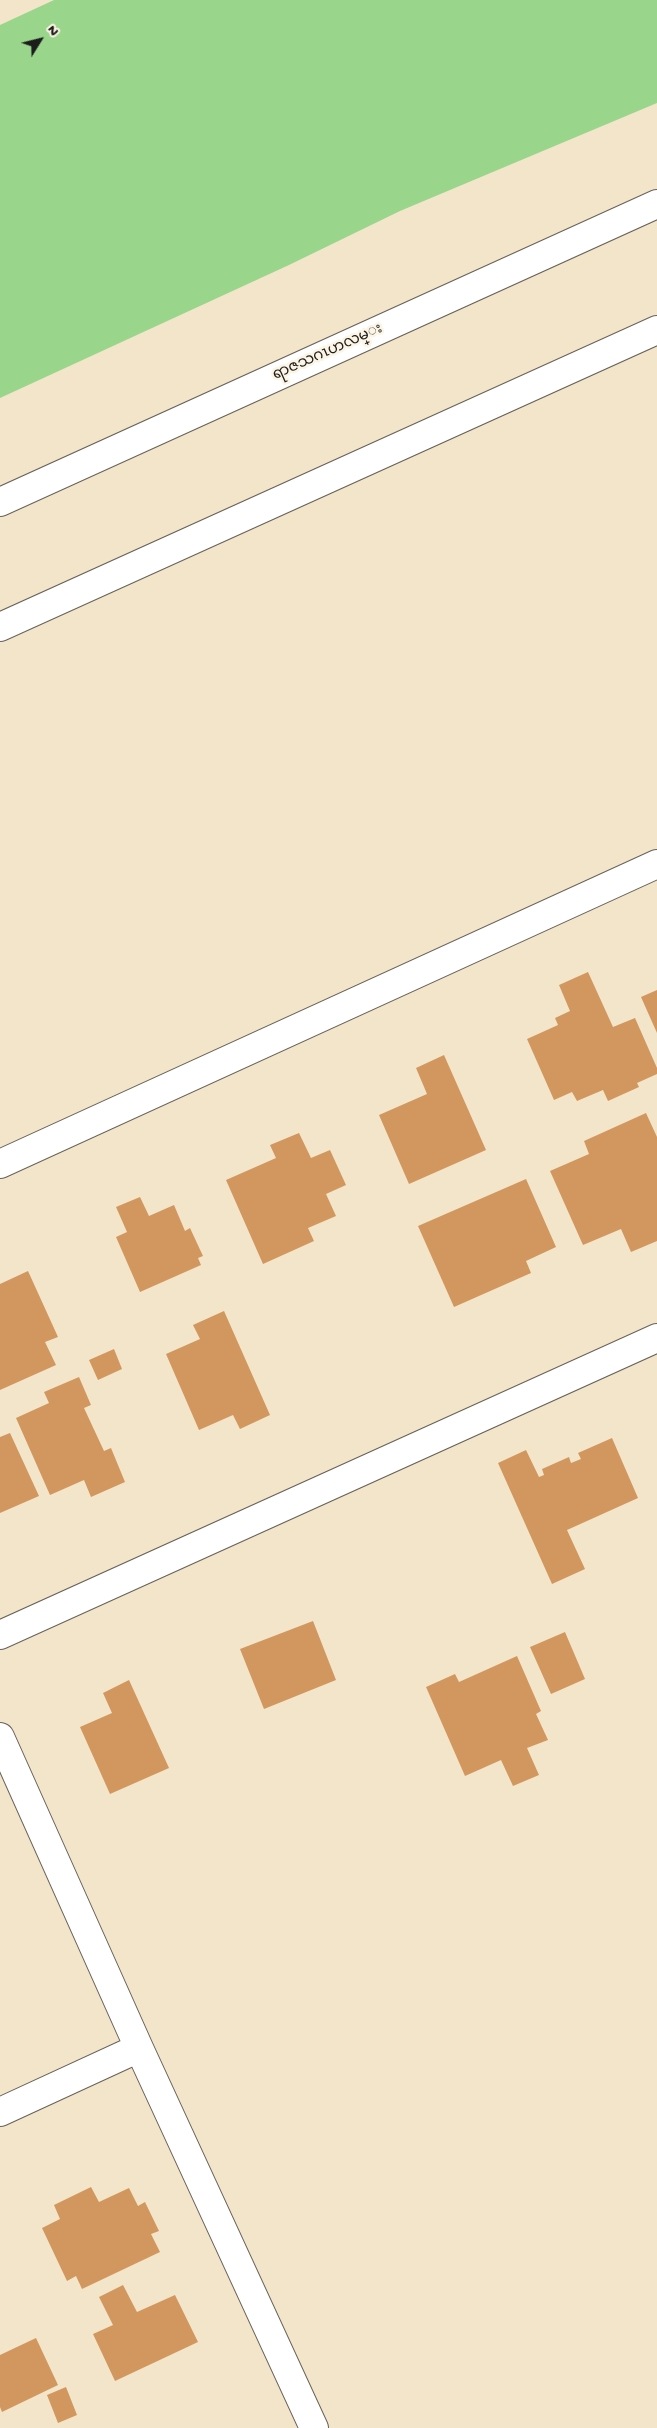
<!DOCTYPE html>
<meta charset="utf-8">
<style>
body{margin:0}
#map{position:relative;width:657px;height:2428px;overflow:hidden;background:#f3e5c9;font-family:"Gochi Hand",sans-serif}
canvas{display:block}
.north{position:absolute;left:15px;top:15px;width:50px;height:50px;-webkit-text-stroke:4px #fcf5e5;paint-order:stroke;rotate:54deg;font-size:14px;font-weight:700;line-height:20px;text-align:center;color:#1c1c1c}
.north::after{content:'';display:block;margin:auto;width:18px;height:22px;background:#1c1c1c;clip-path:polygon(50% 0,100% 100%,50% 72%,0 100%)}
</style>
<div id="map">
<canvas width="657" height="2428"></canvas>
<div class="north">N</div>
</div>
<script>
const ctx = document.querySelector('canvas').getContext('2d');
ctx.lineJoin = 'round';
function fillPath(path, color) { ctx.fillStyle = color; ctx.fill(path, 'evenodd'); }
const shape = rows => new Path2D(rows.map(r => 'M' + r).join(''));
function strokePath(path, color, width, dash) { ctx.strokeStyle = color; ctx.lineWidth = width; ctx.lineCap = dash ? 'butt' : 'round'; ctx.setLineDash(dash || []); ctx.stroke(path); }
function drawText(font, color, halo, rows, align = 'center') {
  ctx.font = font + ' "Gochi Hand","Noto Sans Myanmar",sans-serif'; ctx.lineWidth = 5; ctx.setLineDash([]); ctx.textBaseline = 'middle'; ctx.strokeStyle = halo; ctx.fillStyle = color; for (const [text, x, y, turn = 0] of rows) {
    ctx.save(); ctx.translate(x, y); ctx.rotate((+turn || 0) * Math.PI / 180); ctx.textAlign = isNaN(turn) ? turn : align; if (halo) ctx.strokeText(text, 0, 0); ctx.fillText(text, 0, 0); ctx.restore();
  }
}
fillPath(shape([
 [54,0,657,0,657,103,400,211,289,265,0,398,0,25]
]), '#99d68b');
fillPath(shape([
 [588,972,613,1027,635,1018,657,1068,657,1074,637,1083,639,1087,608,1101,603,1090,577,1101,572,1092,554,1100,527,1039,558,1025,555,1018,570,1011,559,985],
 [657,990,657,1033,641,997],
 [444,1055,486,1150,409,1184,379,1115,427,1094,416,1068],
 [646,1113,657,1137,657,1241,631,1252,621,1229,583,1245,550,1171,589,1154,584,1141],
 [299,1133,311,1158,330,1150,346,1185,326,1194,336,1216,308,1228,314,1241,263,1264,226,1180,276,1158,270,1145],
 [526,1179,556,1247,526,1261,531,1273,454,1307,418,1226],
 [140,1197,149,1216,174,1205,185,1231,190,1228,203,1256,198,1258,201,1265,140,1292,116,1237,127,1232,116,1207],
 [28,1271,58,1337,45,1342,56,1365,0,1390,0,1284],
 [224,1311,270,1415,240,1429,233,1415,199,1430,166,1354,200,1339,193,1325],
 [114,1349,122,1369,98,1380,89,1360],
 [79,1377,91,1405,84,1408,104,1451,111,1448,125,1482,91,1497,84,1480,50,1495,16,1418,49,1403,44,1392],
 [10,1433,39,1496,0,1513,0,1437],
 [612,1438,638,1498,567,1530,585,1569,552,1584,498,1463,526,1450,539,1477,544,1475,542,1469,569,1457,571,1463,581,1459,578,1453],
 [313,1621,336,1680,264,1709,240,1649],
 [565,1632,585,1679,551,1694,530,1647],
 [517,1656,541,1711,536,1714,548,1740,527,1748,539,1775,513,1786,501,1760,465,1776,426,1687,455,1674,459,1682],
 [129,1680,169,1768,110,1794,80,1727,112,1713,103,1693],
 [91,2187,99,2202,129,2188,138,2206,145,2202,159,2231,151,2234,160,2252,82,2289,76,2276,67,2281,42,2228,60,2219,54,2205],
 [123,2285,137,2312,175,2295,198,2342,115,2381,93,2334,113,2325,99,2297],
 [36,2338,58,2385,2,2412,0,2407,0,2355],
 [66,2387,77,2415,58,2423,47,2395]
]), '#d2975f');
const minor = shape([
 [0,1164,657,864],
 [0,1635,657,1338],
 [0,1737,139,2048,314,2428],
 [0,2112,139,2048]
]);
const primary = shape([
 [0,502,657,204],
 [0,627,657,330]
]);
strokePath(minor, '#676259', 30);
strokePath(primary, '#676259', 30);
strokePath(minor, '#fff', 28);
strokePath(primary, '#fff', 28);
drawText('15px', '#1c1c1c', '#fcf5e5', [
 ["ရာဇသဂၤဟလမ္း",328,353,-24]
]);
</script>
